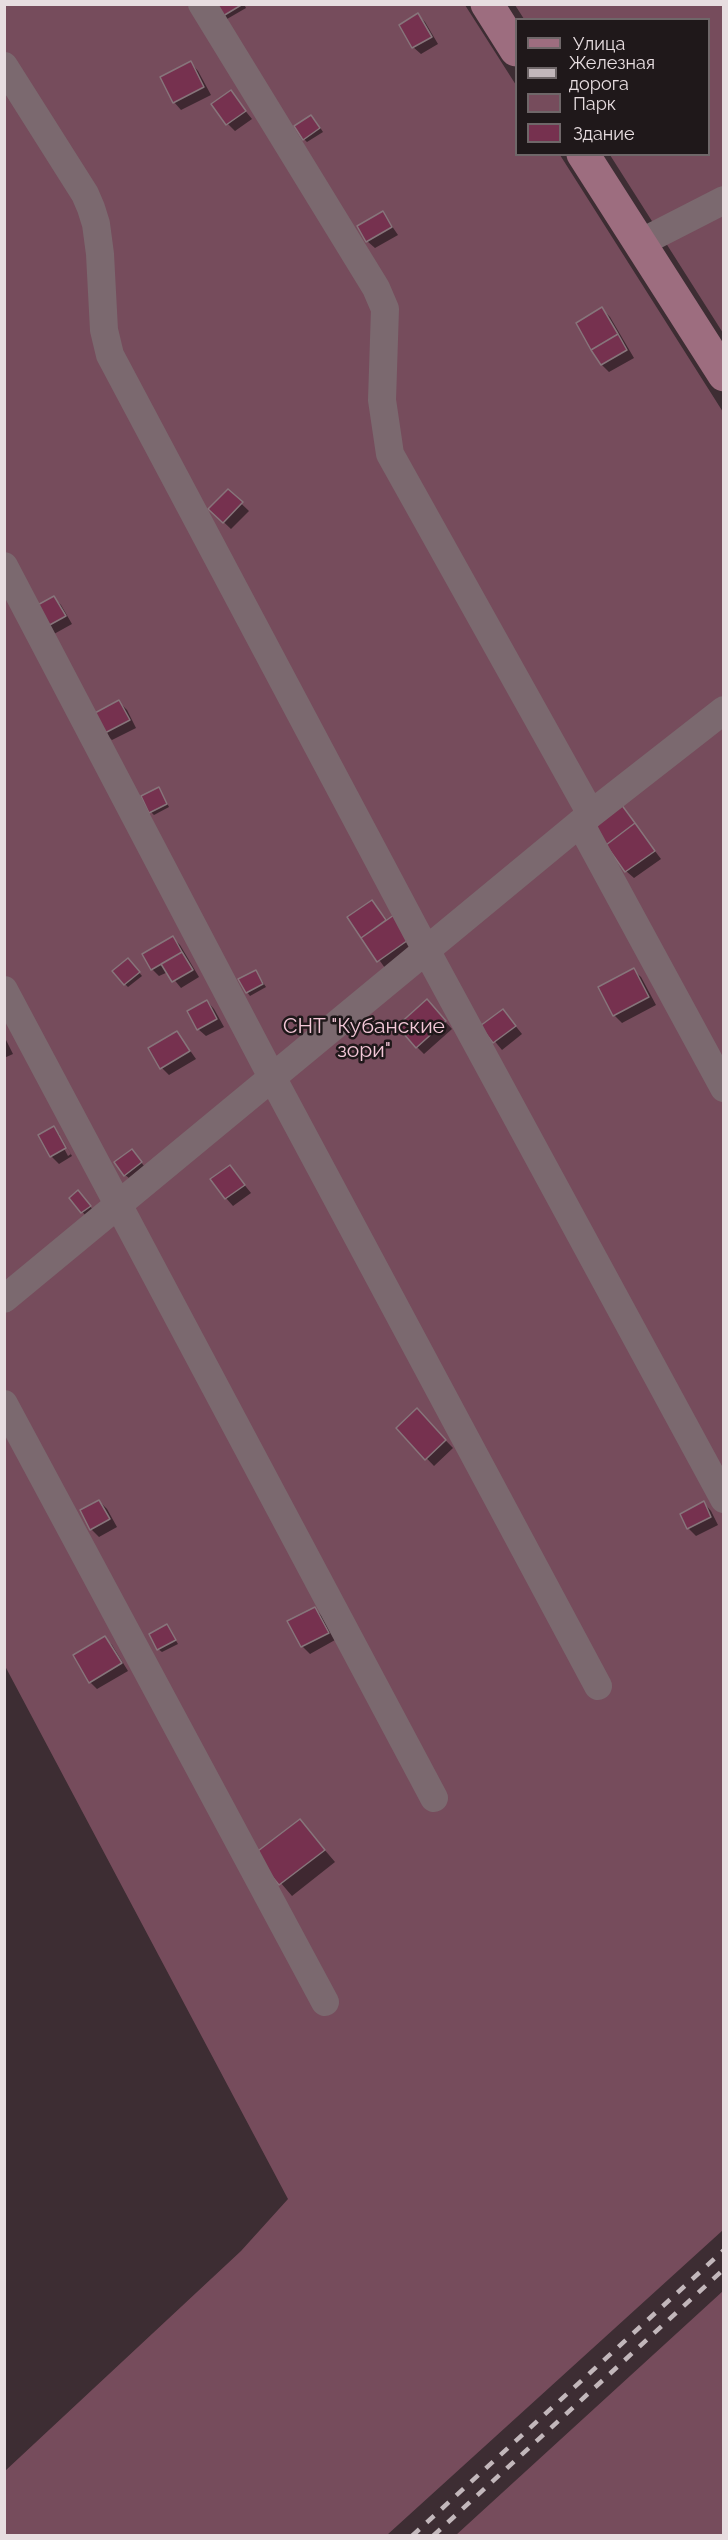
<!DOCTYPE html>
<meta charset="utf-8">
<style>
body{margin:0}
#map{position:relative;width:728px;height:2540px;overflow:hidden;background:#3d2d33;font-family:Raleway,sans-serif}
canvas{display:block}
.frame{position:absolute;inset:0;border:6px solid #e7dde0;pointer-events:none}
.legend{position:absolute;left:515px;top:18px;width:195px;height:138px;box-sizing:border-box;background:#1f181a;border:2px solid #6f6769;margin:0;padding:8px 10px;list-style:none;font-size:18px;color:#e7dde0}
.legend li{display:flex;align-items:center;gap:12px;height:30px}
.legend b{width:30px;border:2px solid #6f6769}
</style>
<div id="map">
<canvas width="728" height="2540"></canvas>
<div class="frame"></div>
<ul class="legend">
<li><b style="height:8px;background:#9d6d7f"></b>Улица</li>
<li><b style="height:8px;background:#c2b7bb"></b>Железная дорога</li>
<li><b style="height:16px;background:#764c5c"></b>Парк</li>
<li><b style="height:16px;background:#76314f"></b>Здание</li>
</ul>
</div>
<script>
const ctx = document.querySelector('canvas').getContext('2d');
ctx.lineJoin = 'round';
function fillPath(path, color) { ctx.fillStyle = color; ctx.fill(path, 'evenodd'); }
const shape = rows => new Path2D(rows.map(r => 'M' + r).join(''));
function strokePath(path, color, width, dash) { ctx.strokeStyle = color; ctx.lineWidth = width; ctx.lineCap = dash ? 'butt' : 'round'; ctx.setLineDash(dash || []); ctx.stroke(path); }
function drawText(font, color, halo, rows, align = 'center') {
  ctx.font = font + ' Raleway,sans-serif'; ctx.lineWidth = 5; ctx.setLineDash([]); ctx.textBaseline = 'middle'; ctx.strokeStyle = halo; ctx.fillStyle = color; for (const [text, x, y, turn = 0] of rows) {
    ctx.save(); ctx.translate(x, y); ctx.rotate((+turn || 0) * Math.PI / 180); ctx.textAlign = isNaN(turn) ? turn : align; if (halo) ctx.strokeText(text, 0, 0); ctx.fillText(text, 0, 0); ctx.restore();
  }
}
fillPath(shape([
 [5,5,465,5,516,85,516,154,560,155,723,412,723,2230,387,2535,5,2536,5,2471,241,2251,288,2199,5,1666],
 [515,5,723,5,723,333,610,155,708,154,708,20,524,19],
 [723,2291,723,2535,456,2535]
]), '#764c5c');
fillPath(shape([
 [218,4,244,4,246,8,227,19],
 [418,15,425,22,438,44,421,54,413,47],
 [191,63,198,71,211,95,181,110,174,102],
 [230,92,252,119,235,131,228,124],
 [315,120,323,132,307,142,304,139],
 [383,213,398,235,375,248,367,241],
 [602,309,610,317,634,358,609,372,602,365,578,324],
 [228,491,249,511,231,529,210,509],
 [53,597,61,605,72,624,54,634,47,626],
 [119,702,127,710,136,728,112,740,104,733],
 [161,792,169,807,154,815,151,812],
 [621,806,661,859,634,878,626,871],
 [372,902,388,921,417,946,385,968,349,918],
 [173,938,180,945,199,977,181,988,168,972,159,976,152,969],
 [131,963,142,976,128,987,125,984],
 [633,970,641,977,656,1005,622,1023,614,1015],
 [256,972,266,987,250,996,247,992],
 [207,1001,214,1009,224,1027,206,1036,198,1029],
 [434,1009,452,1029,424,1054,417,1047],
 [510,1019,522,1034,502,1050,483,1027],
 [177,1032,196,1059,169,1075,162,1068],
 [4,1036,13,1054,4,1058],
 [53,1128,60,1135,57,1135,68,1156,71,1154,60,1135,72,1156,59,1164,51,1156],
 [135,1154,144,1166,129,1178,125,1175],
 [230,1167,251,1193,233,1206,226,1198],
 [81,1195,93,1210,85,1215,71,1198],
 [424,1418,453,1448,434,1466,398,1428],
 [99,1501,107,1509,117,1527,99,1537,91,1529,82,1511],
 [704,1503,711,1511,718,1525,696,1536,688,1528],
 [315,1609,322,1616,335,1640,310,1654,302,1646],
 [167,1626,178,1644,162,1652,158,1649],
 [105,1638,112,1645,128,1671,97,1689,90,1682],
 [300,1821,335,1862,292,1896,257,1855]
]), '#0007');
const building = shape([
 [216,4,243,4,223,16,216,4],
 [418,13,432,37,412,48,399,25,418,13],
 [191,61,204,87,173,103,160,77,191,61],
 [231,90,246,111,226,125,211,104,231,90],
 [311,115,320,128,303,140,294,126,311,115],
 [383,211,392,227,366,242,357,226,383,211],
 [602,307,618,334,591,350,576,323,602,307],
 [618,334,627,350,601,365,591,350,618,334],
 [228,489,243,502,223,523,208,509,228,489],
 [54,596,66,616,46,627,34,607,54,596],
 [119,700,130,720,103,734,93,714,119,700],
 [159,787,167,804,149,813,141,796,159,787],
 [621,804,635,823,606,845,592,825,621,804],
 [635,823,655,851,625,872,606,845,635,823],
 [372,900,386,920,361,938,347,917,372,900],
 [394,915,411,938,377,962,361,938,394,915],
 [173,936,182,952,151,970,142,954,173,936],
 [182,952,193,970,172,982,161,964,182,952],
 [128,958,140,972,124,985,112,971,128,958],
 [634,968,649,997,613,1016,598,987,634,968],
 [256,970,263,984,246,993,238,979,256,970],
 [427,999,446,1021,416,1048,397,1026,427,999],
 [207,1000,217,1019,197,1030,187,1011,207,1000],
 [503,1009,516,1026,493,1043,480,1026,503,1009],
 [177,1031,190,1051,160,1069,148,1048,177,1031],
 [54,1126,66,1148,50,1157,38,1135,54,1126],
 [132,1149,142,1162,124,1176,114,1162,132,1149],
 [230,1165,245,1185,225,1199,210,1179,230,1165],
 [78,1190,91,1206,81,1213,69,1198,78,1190],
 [417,1408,446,1440,425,1460,396,1428,417,1408],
 [99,1500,110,1519,90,1530,80,1510,99,1500],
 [704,1501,711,1517,687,1529,680,1514,704,1501],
 [315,1607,329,1633,301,1647,287,1621,315,1607],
 [167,1624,176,1640,157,1650,149,1634,167,1624],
 [105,1636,122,1663,89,1683,73,1655,105,1636],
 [300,1819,325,1850,279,1885,254,1854,300,1819]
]);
fillPath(building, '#76314f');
strokePath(building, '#87757b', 1.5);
strokePath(shape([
 [202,4,376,288,385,309,382,400,390,454,591,814],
 [4,66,85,194,91,208,96,224,100,254,104,330,110,355,426,950,724,1499],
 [640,243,724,200],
 [4,566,272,1077,598,1686],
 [580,823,724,1088],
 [4,990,434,1798],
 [4,1299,591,814,724,710],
 [4,1404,325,2002]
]), '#7b696f', 28);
strokePath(shape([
 [487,4,516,50],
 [583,154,724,375]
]), '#9d6d7f', 33);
strokePath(shape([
 [412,2536,724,2250],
 [433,2536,724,2269]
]), '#c2b7bb', 4.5, [10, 10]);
drawText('21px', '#f4c8d8', '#1f181a', [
 ["СНТ \"Кубанские",364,1027],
 ["зори\"",364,1051]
]);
</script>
